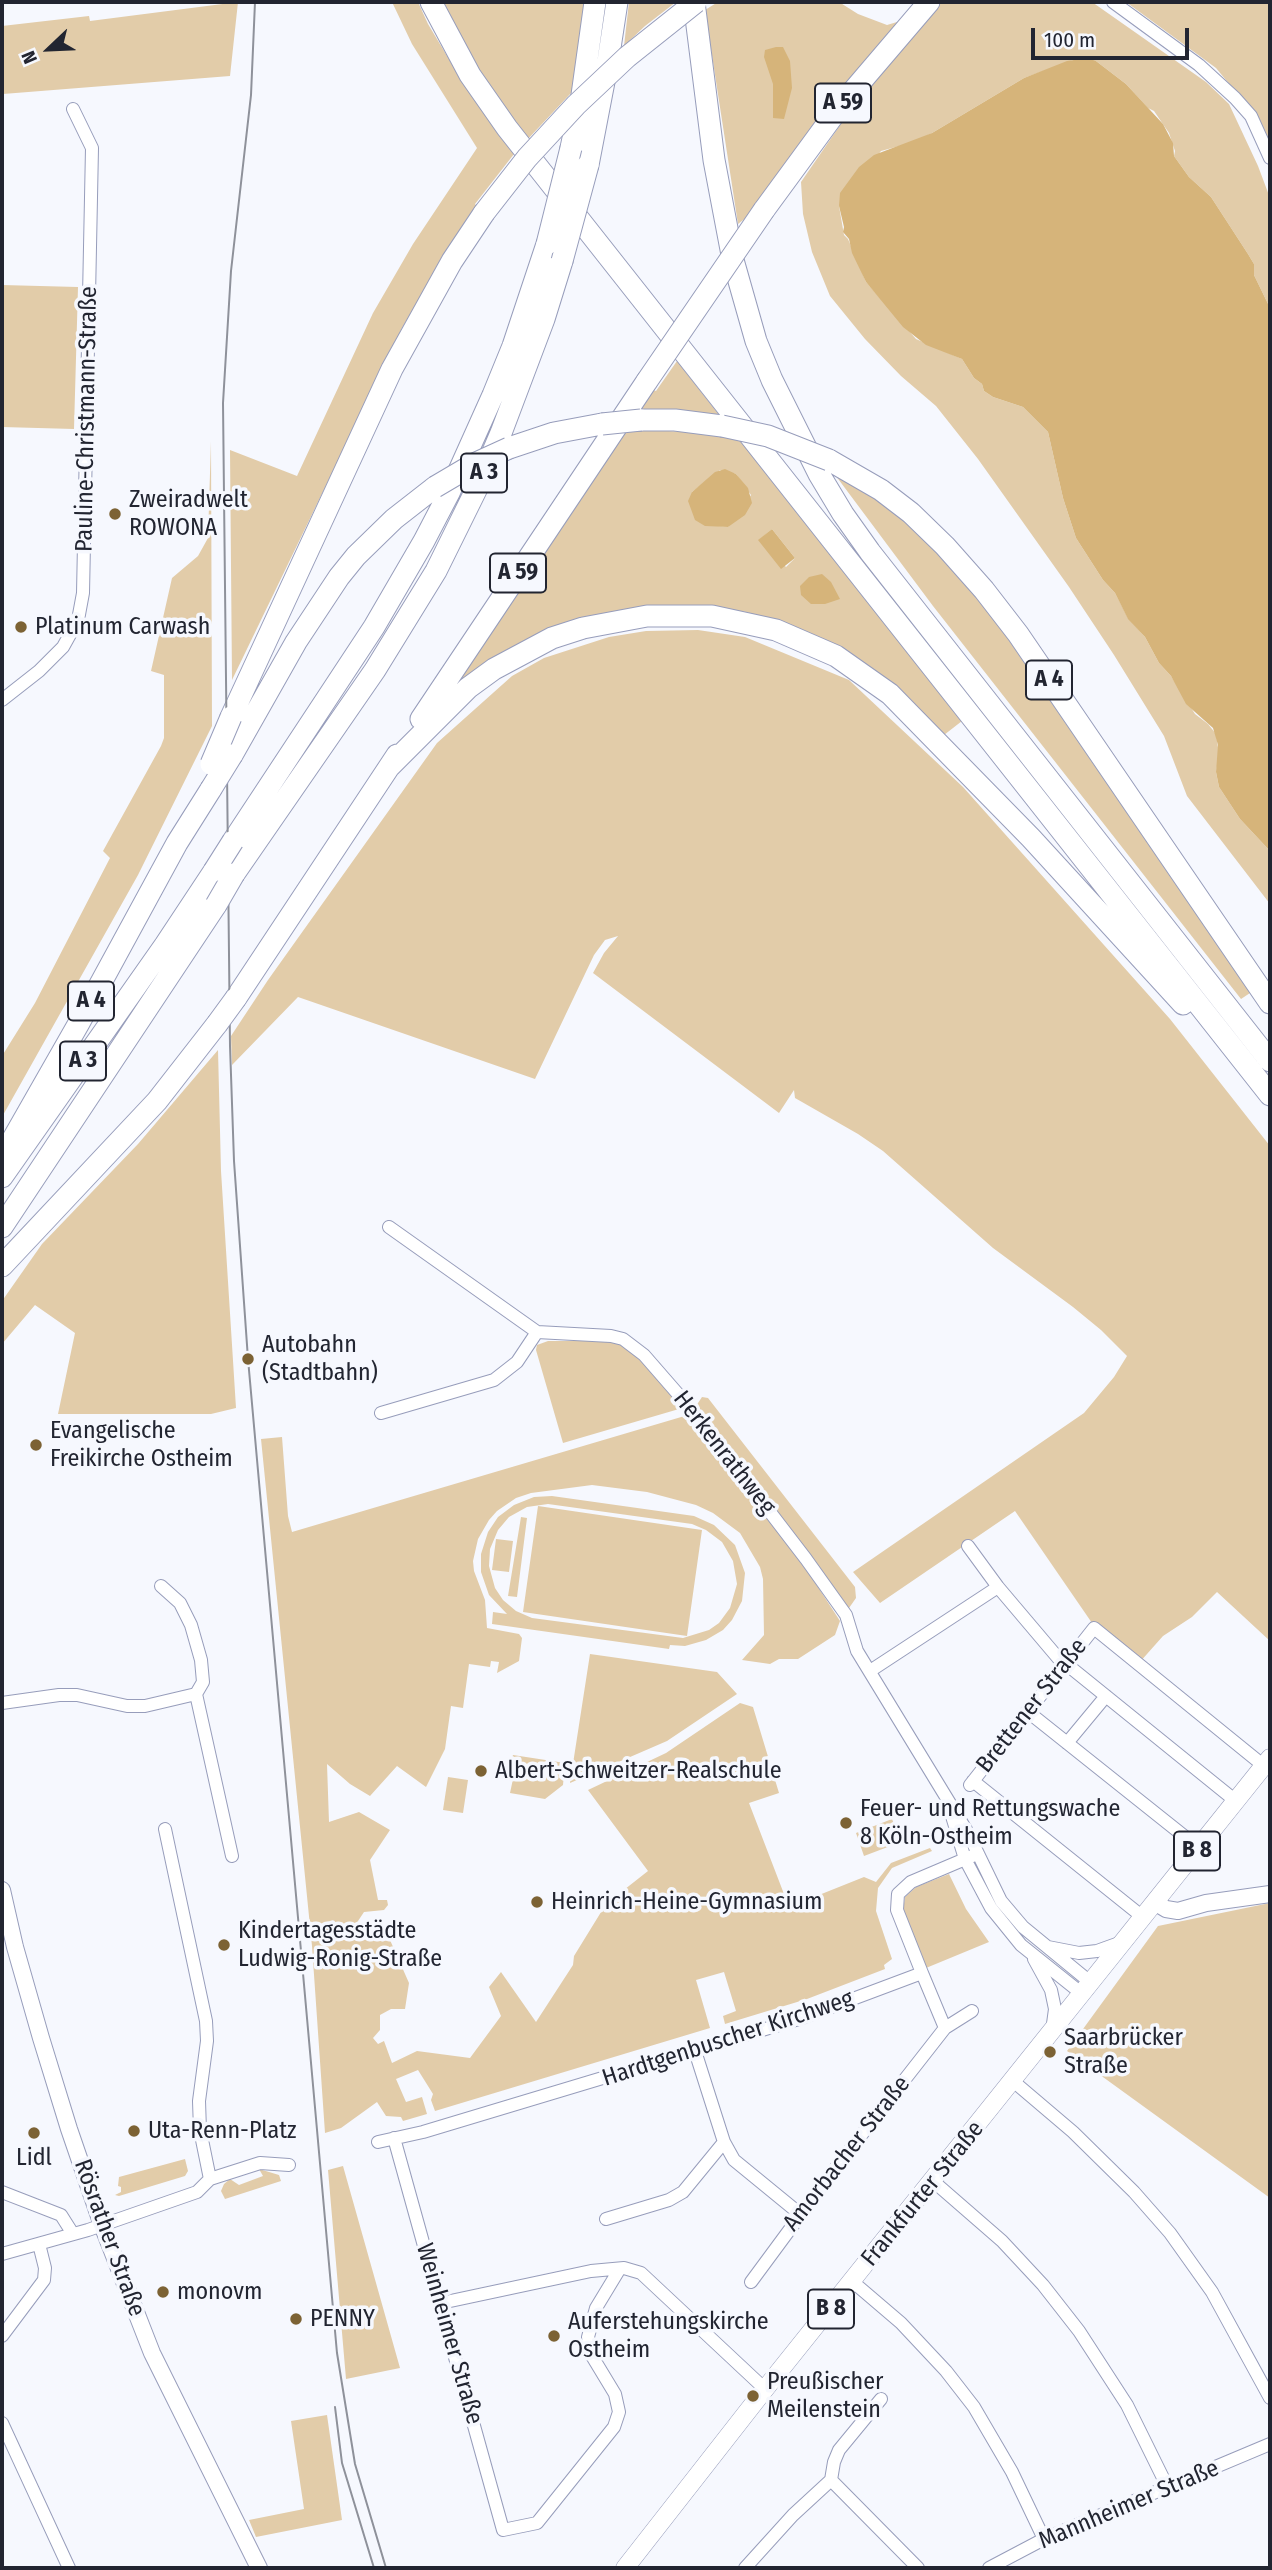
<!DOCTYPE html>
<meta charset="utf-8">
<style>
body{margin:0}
#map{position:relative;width:1272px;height:2570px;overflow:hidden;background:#f6f8fe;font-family:"Fira Sans Condensed",sans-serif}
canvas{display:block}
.frame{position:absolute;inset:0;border:4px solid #222531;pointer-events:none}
.north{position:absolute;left:14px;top:14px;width:70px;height:70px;-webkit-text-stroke:5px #f6f8fe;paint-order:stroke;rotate:247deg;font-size:19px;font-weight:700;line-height:28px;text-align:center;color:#222531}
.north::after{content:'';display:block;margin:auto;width:24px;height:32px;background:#222531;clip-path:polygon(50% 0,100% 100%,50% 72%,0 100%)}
.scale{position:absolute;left:1031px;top:28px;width:158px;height:32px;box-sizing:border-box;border:4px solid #222531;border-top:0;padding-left:9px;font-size:21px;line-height:24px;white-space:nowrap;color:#222531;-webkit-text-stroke:5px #f6f8fe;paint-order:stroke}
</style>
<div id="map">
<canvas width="1272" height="2570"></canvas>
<div class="frame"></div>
<div class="north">N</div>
<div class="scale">100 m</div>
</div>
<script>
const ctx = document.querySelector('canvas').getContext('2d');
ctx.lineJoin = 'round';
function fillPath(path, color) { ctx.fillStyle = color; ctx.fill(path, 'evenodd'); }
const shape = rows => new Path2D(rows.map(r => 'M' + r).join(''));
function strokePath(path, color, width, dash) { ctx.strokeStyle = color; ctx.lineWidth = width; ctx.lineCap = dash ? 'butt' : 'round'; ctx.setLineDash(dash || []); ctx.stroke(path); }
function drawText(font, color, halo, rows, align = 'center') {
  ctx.font = font + ' "Fira Sans Condensed",sans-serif'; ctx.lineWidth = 7; ctx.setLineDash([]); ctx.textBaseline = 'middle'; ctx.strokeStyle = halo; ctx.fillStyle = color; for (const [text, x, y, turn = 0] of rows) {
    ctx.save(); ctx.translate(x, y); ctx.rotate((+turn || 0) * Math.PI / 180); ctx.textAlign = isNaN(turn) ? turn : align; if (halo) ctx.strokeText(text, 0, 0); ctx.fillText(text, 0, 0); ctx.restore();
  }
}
fillPath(shape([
 [238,2,230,76,3,94,2,26,89,16,90,21],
 [392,2,418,2,428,24,462,81,514,154,475,204,477,207,448,250,402,328,232,680,230,450,297,476,373,313,413,244,477,148,412,44],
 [439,2,585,2,572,92,527,140,478,70],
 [629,2,676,2,645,26,624,46],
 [718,2,839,2,858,14,887,25,897,22,900,25,751,214,738,224,705,10],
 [941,2,1092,2,1206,82,1229,104,1258,166,1270,198,1270,308,1254,275,1254,264,1248,254,1211,197,1189,177,1174,156,1175,151,1169,133,1154,111,1148,108,1126,84,1096,61,1076,59,1024,78,932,133,914,142,881,151,839,206,844,235,848,239,866,282,916,339,962,359,974,378,982,384,984,391,993,397,1023,407,1048,432,1063,498,1076,538,1103,580,1115,593,1128,618,1145,637,1159,663,1171,676,1195,714,1208,724,1216,734,1219,754,1216,772,1219,787,1240,819,1270,851,1270,904,1187,796,1164,736,1114,655,1069,587,978,459,936,406,901,376,865,339,830,296,812,252,803,214,801,182,845,118,909,36],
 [1126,2,1270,2,1270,144,1254,114,1216,68],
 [2,285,78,287,74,429,2,427],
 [677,361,720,416,661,409,640,409,653,390,656,391],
 [652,430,702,433,739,439,962,721,944,735,841,653,798,628,746,612,692,605,650,608,458,689,455,684,625,431],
 [720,470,736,474,751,495,728,527,718,526,692,492],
 [772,529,795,558,786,567,759,540],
 [211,441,212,726,138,875,2,1117,2,1056,35,1003,110,858,103,851,161,746,164,738,164,675,151,671,172,578,198,556,208,538],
 [827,464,873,494,928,541,987,608,1250,993,1241,999,933,606],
 [698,630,745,637,849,680,963,787,1170,1019,1270,1146,1270,1641,1217,1592,1192,1617,1163,1636,1139,1663,1092,1623,1015,1511,880,1603,853,1572,1084,1413,1114,1377,1127,1356,1101,1330,1073,1307,993,1248,883,1151,858,1134,795,1098,794,1090,779,1113,593,973,604,953,618,936,605,940,594,955,535,1079,298,997,232,1065,231,1036,268,980,437,743,512,676,544,658,609,637,646,631],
 [218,1050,221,1171,236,1408,211,1414,58,1414,75,1333,35,1305,2,1344,2,1301,42,1244,138,1144],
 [548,1341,605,1341,615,1342,626,1347,643,1361,680,1403,679,1409,563,1443,536,1350,537,1345],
 [702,1397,708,1398,855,1587,856,1598,849,1608,696,1406],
 [688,1415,805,1567,840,1621,835,1635,798,1659,779,1659,770,1664,742,1660,764,1635,763,1579,760,1567,740,1533,713,1513,696,1505,647,1492,592,1485,531,1493,516,1498,497,1511,489,1520,478,1539,473,1561,474,1571,485,1600,487,1628,519,1634,522,1638,519,1661,497,1673,499,1662,491,1661,490,1667,469,1664,463,1708,451,1706,445,1749,426,1787,397,1766,370,1796,350,1784,327,1764,329,1822,359,1812,390,1830,370,1860,378,1900,387,1900,388,1905,384,1910,364,1912,354,1927,355,1929,353,1932,360,1938,367,1930,383,1941,390,1940,409,1983,405,2009,391,2009,380,2015,380,2030,373,2038,378,2044,384,2041,392,2063,417,2051,470,2058,501,2016,489,1987,501,1972,536,2022,573,1965,574,1956,606,1904,648,1871,588,1790,666,1753,740,1703,753,1707,779,1793,749,1803,789,1907,864,1877,876,1882,891,1863,930,1848,932,1851,892,1868,878,1888,876,1911,892,1959,884,1965,885,1969,807,1999,725,2024,723,2016,736,2011,724,1972,696,1980,710,2028,435,2111,431,2100,433,2094,418,2070,396,2079,406,2102,422,2097,427,2114,403,2121,401,2117,386,2116,377,2102,341,2128,325,2133,312,1946,261,1439,282,1437,288,1516,292,1532],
 [552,1496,694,1516,714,1525,735,1545,745,1573,742,1601,732,1620,723,1630,706,1640,685,1646,670,1645,669,1649,492,1624,493,1612,507,1614,489,1595,481,1572,481,1554,488,1532,498,1517,514,1505,534,1497],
 [548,1504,692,1524,706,1530,722,1542,733,1561,737,1584,730,1608,719,1623,709,1630,683,1638,532,1618,516,1611,503,1600,495,1588,489,1566,490,1549,498,1530,509,1517,527,1507],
 [538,1506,702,1530,687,1636,523,1612],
 [521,1517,527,1518,517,1597,508,1596],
 [496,1539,513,1541,509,1572,492,1570],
 [590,1654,717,1672,737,1694,667,1741,570,1783],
 [513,1755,565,1763,563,1785,545,1799,510,1793,513,1779,505,1777],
 [448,1777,468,1780,463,1813,443,1810],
 [892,1819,901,1842,864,1856,856,1833],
 [949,1874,966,1909,989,1942,926,1968,903,1910,905,1897,916,1887],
 [1270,1903,1270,2198,1067,2051,1158,1926],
 [185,2159,188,2171,185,2176,119,2196,115,2195,121,2192,121,2187,118,2186,119,2177],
 [343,2166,400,2368,346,2379,328,2170],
 [259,2169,279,2175,281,2181,225,2199,221,2191,224,2184,230,2179,239,2185,263,2176],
 [327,2415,342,2520,256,2537,249,2520,304,2509,291,2421]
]), '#e2cca9');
fillPath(shape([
 [776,47,783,47,790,61,792,88,784,119,773,118,773,84,764,57,765,50],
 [1087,58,1096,61,1126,84,1163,124,1173,143,1174,156,1189,177,1211,197,1248,254,1254,264,1254,275,1270,308,1270,851,1240,819,1219,787,1216,772,1218,745,1213,728,1186,704,1171,676,1159,663,1145,637,1128,619,1115,593,1103,580,1076,538,1063,498,1048,432,1023,407,993,397,984,391,982,384,974,378,962,359,926,345,903,327,866,282,852,253,849,239,843,232,844,227,839,206,840,193,859,167,874,155,932,133,1024,78,1067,61],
 [725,469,736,474,748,488,752,503,745,515,728,527,705,526,695,520,688,501,692,492,715,472],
 [772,529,795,558,781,569,758,540],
 [822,574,831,582,840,599,825,604,811,604,801,595,800,586,809,577]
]), '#d6b47a');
const street = shape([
 [1113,2,1199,65,1235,98,1251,116,1270,158],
 [2,700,39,671,63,647,78,620,83,593,92,148,73,109],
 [389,1227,537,1332,611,1336,623,1339,644,1355,691,1409,806,1559,846,1615,857,1651,968,1833,1001,1901,1023,1927,1090,1982],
 [381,1413,494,1380,517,1362,537,1332],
 [968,1546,998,1587,1064,1665],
 [1065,1663,1237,1802],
 [870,1671,998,1587],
 [196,1694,232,1856],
 [2,1703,59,1695,77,1695,127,1706,145,1706,196,1694,203,1682,201,1660,191,1625,180,1603,161,1586],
 [1027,1711,1199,1848],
 [1067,1743,1106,1696],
 [973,1781,1144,1918],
 [970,1785,1094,1628,1264,1766],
 [951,1813,965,1859,991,1908,1021,1945,1081,1993],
 [165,1829,206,2021,207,2041,199,2101,200,2130,210,2179],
 [1048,1947,1079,1953,1097,1951,1122,1942],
 [1034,1959,1051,1990,1055,2009,1052,2031],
 [945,2028,972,2011],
 [695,2051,724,2142,734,2160,800,2214],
 [1013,2081,1073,2132,1134,2192,1170,2233,1212,2292,1270,2398],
 [394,2138,503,2530,537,2523,614,2427,619,2412,615,2394,592,2356,588,2337,596,2308,619,2270],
 [378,2142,423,2132,802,2018,922,1973,897,1910,898,1894,911,1882,977,1854],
 [933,2181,1002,2241,1043,2285,1079,2331,1127,2405,1168,2488],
 [2,2192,61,2215,73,2234],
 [606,2219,669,2200,683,2192,724,2142],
 [2,2254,88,2230,197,2192,210,2179,260,2163,289,2165],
 [751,2282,830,2175,945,2028,922,1973],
 [853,2282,901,2323,946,2371,974,2407,1012,2472,1044,2539],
 [441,2303,591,2271,624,2268,641,2273,765,2389],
 [2,2336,44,2280,45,2268,39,2244],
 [2,2423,69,2568],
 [831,2480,918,2568],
 [745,2568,793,2515,831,2480,834,2462,839,2450,881,2399],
 [989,2568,1044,2539,1270,2444]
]);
const secondary = shape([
 [2,1890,15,1947,41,2038,69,2129,102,2225,152,2353,259,2568],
 [1156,1903,1166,1909,1178,1911,1206,1903,1270,1894]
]);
const primary = shape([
 [625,2568,765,2389,1270,1758]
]);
const highway = shape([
 [431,2,470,75,507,128,1270,1095],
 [694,2,714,160,733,260,756,341,772,380,819,474,843,514,870,552,1270,1061],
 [571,148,582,95,595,2],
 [588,165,608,61,617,2],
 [764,210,841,105,929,2],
 [641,420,675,420,722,426],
 [509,448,554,433,602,424],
 [829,460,881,490,911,513,945,546,984,590,1018,634,1270,1003],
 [231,717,392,369,452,261,484,213],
 [421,719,647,381],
 [232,755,296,642,339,577,356,556,394,519,435,487],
 [390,766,468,688,494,669,552,638,583,628,647,616,712,616,776,630,836,656,890,694,1031,838,1183,1004],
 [233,841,374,627,424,541,449,493,493,395,513,346,547,244],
 [234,874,375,670,436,571,480,482,501,433,544,319,562,261],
 [236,998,397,755],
 [2,1158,79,1023,177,843,211,789],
 [2,1177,165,945,214,871],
 [2,1227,216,905],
 [2,1266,157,1101,217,1024]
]);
strokePath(street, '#979dbb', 14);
strokePath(secondary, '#979dbb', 18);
strokePath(primary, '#979dbb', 19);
strokePath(highway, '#979dbb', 23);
strokePath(street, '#fff', 12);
strokePath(secondary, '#fff', 16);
strokePath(primary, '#fff', 18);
strokePath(highway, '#fff', 21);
strokePath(shape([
 [255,2,251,95,231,271,223,403,230,1046,234,1161,248,1359,337,2353,355,2464,386,2568],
 [335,2407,342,2463,374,2568]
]), '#8e919a', 2);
const highwayBridge = shape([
 [484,213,527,158,576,105,627,57,696,2],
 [547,244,571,148],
 [562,261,588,165],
 [647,381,764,210],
 [602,424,641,420],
 [722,426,768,436,829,460],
 [435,487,474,464,509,448],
 [211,764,231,717],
 [211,789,232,755],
 [214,871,233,841],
 [216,905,234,874],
 [217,1024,236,998]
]);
strokePath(highwayBridge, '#979dbb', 23, []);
strokePath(highwayBridge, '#fff', 21);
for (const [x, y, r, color] of [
 [115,514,7,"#7c6234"],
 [21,627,7,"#7c6234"],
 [248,1359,7,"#7c6234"],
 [36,1445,7,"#7c6234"],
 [481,1771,7,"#7c6234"],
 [846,1823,7,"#7c6234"],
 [537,1902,7,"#7c6234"],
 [224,1945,7,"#7c6234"],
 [1050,2052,7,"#7c6234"],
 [134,2131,7,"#7c6234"],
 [34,2133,7,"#7c6234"],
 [163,2292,7,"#7c6234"],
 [296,2319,7,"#7c6234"],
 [554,2336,7,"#7c6234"],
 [753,2396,7,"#7c6234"]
]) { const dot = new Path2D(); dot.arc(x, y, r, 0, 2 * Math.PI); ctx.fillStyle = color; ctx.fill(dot); strokePath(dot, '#f6f8fe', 2.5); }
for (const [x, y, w] of [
 [843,103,56],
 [484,473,46],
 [518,573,56],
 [1049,680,46],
 [91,1001,46],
 [83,1061,46],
 [1197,1851,46],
 [831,2309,46]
]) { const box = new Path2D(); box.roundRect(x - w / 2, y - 19.5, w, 39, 5); ctx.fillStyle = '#f6f8fe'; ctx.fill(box); strokePath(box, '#222531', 2); }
drawText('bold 23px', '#222531', null, [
 ["A 59",843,103],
 ["A 3",484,473],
 ["A 59",518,573],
 ["A 4",1049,680],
 ["A 4",91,1001],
 ["A 3",83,1061],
 ["B 8",1197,1851],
 ["B 8",831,2309]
]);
drawText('24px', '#222531', '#f6f8fe', [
 ["Pauline-Christmann-Straße",87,419,-89],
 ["Herkenrathweg",724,1453,52],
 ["Brettener Straße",1032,1706,-52],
 ["Hardtgenbuscher Kirchweg",728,2039,-18],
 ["Amorbacher Straße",847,2154,-52],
 ["Frankfurter Straße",923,2194,-51],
 ["Rösrather Straße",109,2238,70],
 ["Weinheimer Straße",449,2334,74],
 ["Mannheimer Straße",1129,2505,-23]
]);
drawText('24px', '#222531', '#f6f8fe', [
 ["Zweiradwelt",129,500],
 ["ROWONA",129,528],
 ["Platinum Carwash",35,627],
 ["Autobahn",262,1345],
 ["(Stadtbahn)",262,1373],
 ["Evangelische",50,1431],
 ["Freikirche Ostheim",50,1459],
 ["Albert-Schweitzer-Realschule",495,1771],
 ["Feuer- und Rettungswache",860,1809],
 ["8 Köln-Ostheim",860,1837],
 ["Heinrich-Heine-Gymnasium",551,1902],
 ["Kindertagesstädte",238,1931],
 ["Ludwig-Ronig-Straße",238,1959],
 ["Saarbrücker",1064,2038],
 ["Straße",1064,2066],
 ["Uta-Renn-Platz",148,2131],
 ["Lidl",34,2158,"center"],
 ["monovm",177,2292],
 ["PENNY",310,2319],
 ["Auferstehungskirche",568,2322],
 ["Ostheim",568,2350],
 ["Preußischer",767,2382],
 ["Meilenstein",767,2410]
], 'left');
</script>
